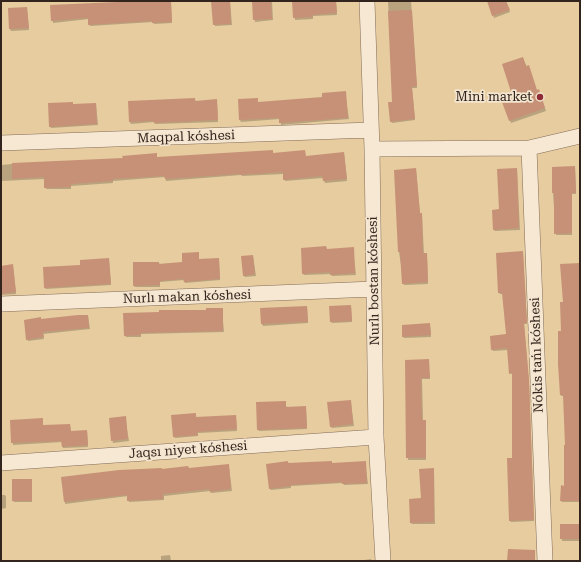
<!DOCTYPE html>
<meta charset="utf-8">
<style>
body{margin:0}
#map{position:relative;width:581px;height:562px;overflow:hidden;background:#ebdac0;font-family:"Roboto Serif",serif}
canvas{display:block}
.frame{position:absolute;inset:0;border:2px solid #33251d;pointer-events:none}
</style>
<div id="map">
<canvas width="581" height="562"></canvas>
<div class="frame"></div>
</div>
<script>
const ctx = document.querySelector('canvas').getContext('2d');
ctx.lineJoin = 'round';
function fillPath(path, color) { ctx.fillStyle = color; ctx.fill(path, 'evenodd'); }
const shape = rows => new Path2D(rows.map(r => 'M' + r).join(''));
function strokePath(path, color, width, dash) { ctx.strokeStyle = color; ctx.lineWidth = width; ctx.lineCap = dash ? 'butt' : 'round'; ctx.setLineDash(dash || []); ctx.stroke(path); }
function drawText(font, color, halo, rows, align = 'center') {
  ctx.font = font + ' "Roboto Serif",serif'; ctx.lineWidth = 3.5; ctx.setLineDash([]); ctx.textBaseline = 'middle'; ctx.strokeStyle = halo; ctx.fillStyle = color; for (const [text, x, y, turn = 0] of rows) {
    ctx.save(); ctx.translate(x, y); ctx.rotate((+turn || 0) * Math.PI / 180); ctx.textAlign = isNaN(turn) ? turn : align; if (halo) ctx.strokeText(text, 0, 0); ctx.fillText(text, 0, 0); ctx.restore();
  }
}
fillPath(shape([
 [1,1,580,1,580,561,1,561]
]), '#e6cc9e');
fillPath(shape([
 [212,1,230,1,232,25,215,26],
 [253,1,272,1,273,20,255,22],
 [293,1,336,1,337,15,313,16,313,19,295,20],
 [388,1,411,1,417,88,412,88,415,120,392,123,391,121,393,103],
 [488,1,506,1,510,12,494,18],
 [171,3,172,23,154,24,153,22,90,26,89,19,53,23,51,6],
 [27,8,29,30,11,31,10,29],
 [523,58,537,91,540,93,546,111,511,123,510,120],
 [345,92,349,119,281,125,280,119,241,122,240,120,239,100,257,99,258,103,324,98],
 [195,99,196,102,217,102,218,122,155,124,154,122,131,124,130,122,129,102],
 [96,104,98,125,51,128,50,126],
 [272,151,273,154,306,157,344,153,347,181,325,183,323,178,285,181,284,174,242,176,241,175,166,181,165,177,113,181,113,183,71,186,71,189,46,189,45,179,1,181,1,165,12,164,124,159,156,154,157,158],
 [575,167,576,194,572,194,572,235,556,235,553,193],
 [416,169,420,214,422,215,424,254,426,254,427,256,428,284,404,285,399,252],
 [517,169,520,230,495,231,494,230,500,210],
 [353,248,356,275,332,276,331,274,304,275,303,274,327,250],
 [523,254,527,324,524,324,529,383,534,521,511,522,510,521,513,459,513,375,510,373,508,350,493,351,492,349,507,335,504,294,500,294,499,293],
 [199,255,199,260,219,261,220,280,185,283,184,280,160,282,160,287,135,287,134,286,159,263,160,264,183,263],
 [253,256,256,276,245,277,244,276],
 [109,260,111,285,46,289,45,288,81,266],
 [580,264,580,502,562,502,561,501,565,487,566,446,564,396,561,396,561,395,564,303],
 [13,266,16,294,1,295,1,267],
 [351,306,352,322,332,323,331,322],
 [307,307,308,323,263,326,262,324,261,309],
 [222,309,224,332,141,334,141,337,126,337,125,335,207,311],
 [88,316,90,329,43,334,44,339,28,341,27,339,41,320],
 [430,325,431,337,404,338,403,337],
 [428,360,430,379,422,379,423,421,426,423,426,460,408,460,406,361],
 [285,402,287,408,306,409,307,429,259,431,258,429],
 [351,403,354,426,332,428,331,427],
 [196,415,196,418,236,416,237,431,198,433,198,436,175,438,174,437],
 [125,418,129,441,113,443,110,419],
 [11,420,43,420,43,426,70,425,71,432,87,431,88,447,63,448,62,442,13,445],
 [288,462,289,464,331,462,333,464,365,462,368,484,344,485,343,483,291,486,291,488,271,490,270,489],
 [229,467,232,491,211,493,210,491,164,496,164,500,129,502,128,496,65,504,65,502,62,478,162,470],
 [434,470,435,524,412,524,411,523,423,499],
 [31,480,32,502,14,502,13,501],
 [1,495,5,495,6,497,6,508,1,509],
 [561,525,580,525,580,541,562,541],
 [170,555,171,561,161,561,161,556],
 [371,559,372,561,357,561]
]), '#0003');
fillPath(shape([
 [139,1,143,1,143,2,171,1,172,22,152,23,152,21,88,25,88,18,51,21,50,5],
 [211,1,230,1,231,24,213,25],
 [252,1,271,1,272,19,253,20],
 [292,1,336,1,337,13,312,15,313,17,293,18],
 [487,1,506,1,510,10,492,16],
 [27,7,29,28,9,29,8,8],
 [412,10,417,86,412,87,415,119,390,122,388,102,392,102,388,11],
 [523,57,526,66,529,65,537,90,539,89,545,108,509,121,502,102,513,98,502,64],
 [346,91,348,118,279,123,279,118,239,120,238,99,258,98,258,102,322,97,322,93],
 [195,98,195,101,217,99,218,120,154,123,153,121,129,122,128,101],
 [73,102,73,104,96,103,97,124,49,127,48,103],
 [273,150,273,153,305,150,306,156,344,152,347,179,323,181,322,176,283,180,283,172,240,175,240,174,165,179,164,176,113,179,113,181,71,184,71,187,44,188,44,177,12,179,12,163,123,158,122,156,157,153,157,157],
 [575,166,576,193,572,193,572,233,554,234,554,193,552,193,552,167],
 [416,168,420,213,422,213,423,253,427,253,428,282,402,284,400,252,398,252,394,170],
 [517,168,519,228,493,230,492,210,499,209,497,169],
 [326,246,327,249,354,247,355,273,330,275,330,272,302,274,301,248],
 [523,251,527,323,524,323,529,380,534,520,509,521,507,458,512,458,512,373,509,374,507,348,491,350,490,336,506,334,502,293,498,293,496,253],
 [199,252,199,259,219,258,220,279,184,282,183,279,160,281,160,285,133,286,133,262,159,262,159,264,182,262,182,253],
 [253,255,255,274,243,276,241,256],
 [109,258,111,284,44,288,43,267,80,265,80,260],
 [580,263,580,501,560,501,561,485,564,486,564,445,565,445,563,395,560,395,558,364,558,331,561,331,560,302,563,302,560,264],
 [13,264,16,292,1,294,1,266],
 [351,305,352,321,330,322,329,306],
 [307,306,308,322,261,324,260,308],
 [206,308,223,308,223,331,141,333,141,335,124,336,123,313,159,312,159,310,206,310],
 [78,315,88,315,89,328,43,332,44,337,26,340,24,320,41,317,41,319],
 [430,323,431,335,402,337,402,325],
 [429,359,430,378,421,378,422,420,426,420,426,458,406,458,405,360],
 [351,400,353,424,330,427,327,402],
 [286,401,286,407,306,406,307,428,257,430,256,402],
 [196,413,196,417,236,415,237,429,197,432,198,435,173,437,171,415],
 [126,416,128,439,111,441,109,418],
 [43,418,43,425,70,424,71,431,87,430,88,445,62,447,61,441,11,443,10,420],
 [288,461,288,463,332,461,332,463,366,461,367,483,342,484,342,482,291,485,291,486,269,489,266,464],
 [229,464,231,489,210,492,209,489,163,494,163,499,127,501,127,495,64,502,61,477,119,470,162,468,162,469,188,466,189,468],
 [434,468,434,522,410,523,409,499,421,498,419,469],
 [12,479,32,479,32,501,12,501],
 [560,524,580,524,580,539,560,539],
 [508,549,535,550,535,561,507,561]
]), '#c79177');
const minor = shape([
 [367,1,372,149,376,437,383,561],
 [1,143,371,130],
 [529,148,545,561],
 [372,149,529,148,580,136],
 [1,304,374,289],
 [1,463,376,437]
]);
strokePath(minor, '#836b59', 16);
strokePath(minor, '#f6e8d2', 15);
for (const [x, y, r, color] of [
 [540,97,4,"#8e2c36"]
]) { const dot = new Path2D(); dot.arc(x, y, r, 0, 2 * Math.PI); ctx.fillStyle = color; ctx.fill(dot); strokePath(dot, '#f3e5cf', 1.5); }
drawText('13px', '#33251d', '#f3e5cf', [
 ["Mini market",532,97]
], 'right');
drawText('13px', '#33251d', '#f3e5cf', [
 ["Maqpal kóshesi",186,137,-2],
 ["Nurlı bostan kóshesi",374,281,-91],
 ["Nurlı makan kóshesi",187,297,-2],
 ["Nókis tańı kóshesi",537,355,-92],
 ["Jaqsı niyet kóshesi",188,450,-4]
]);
</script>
